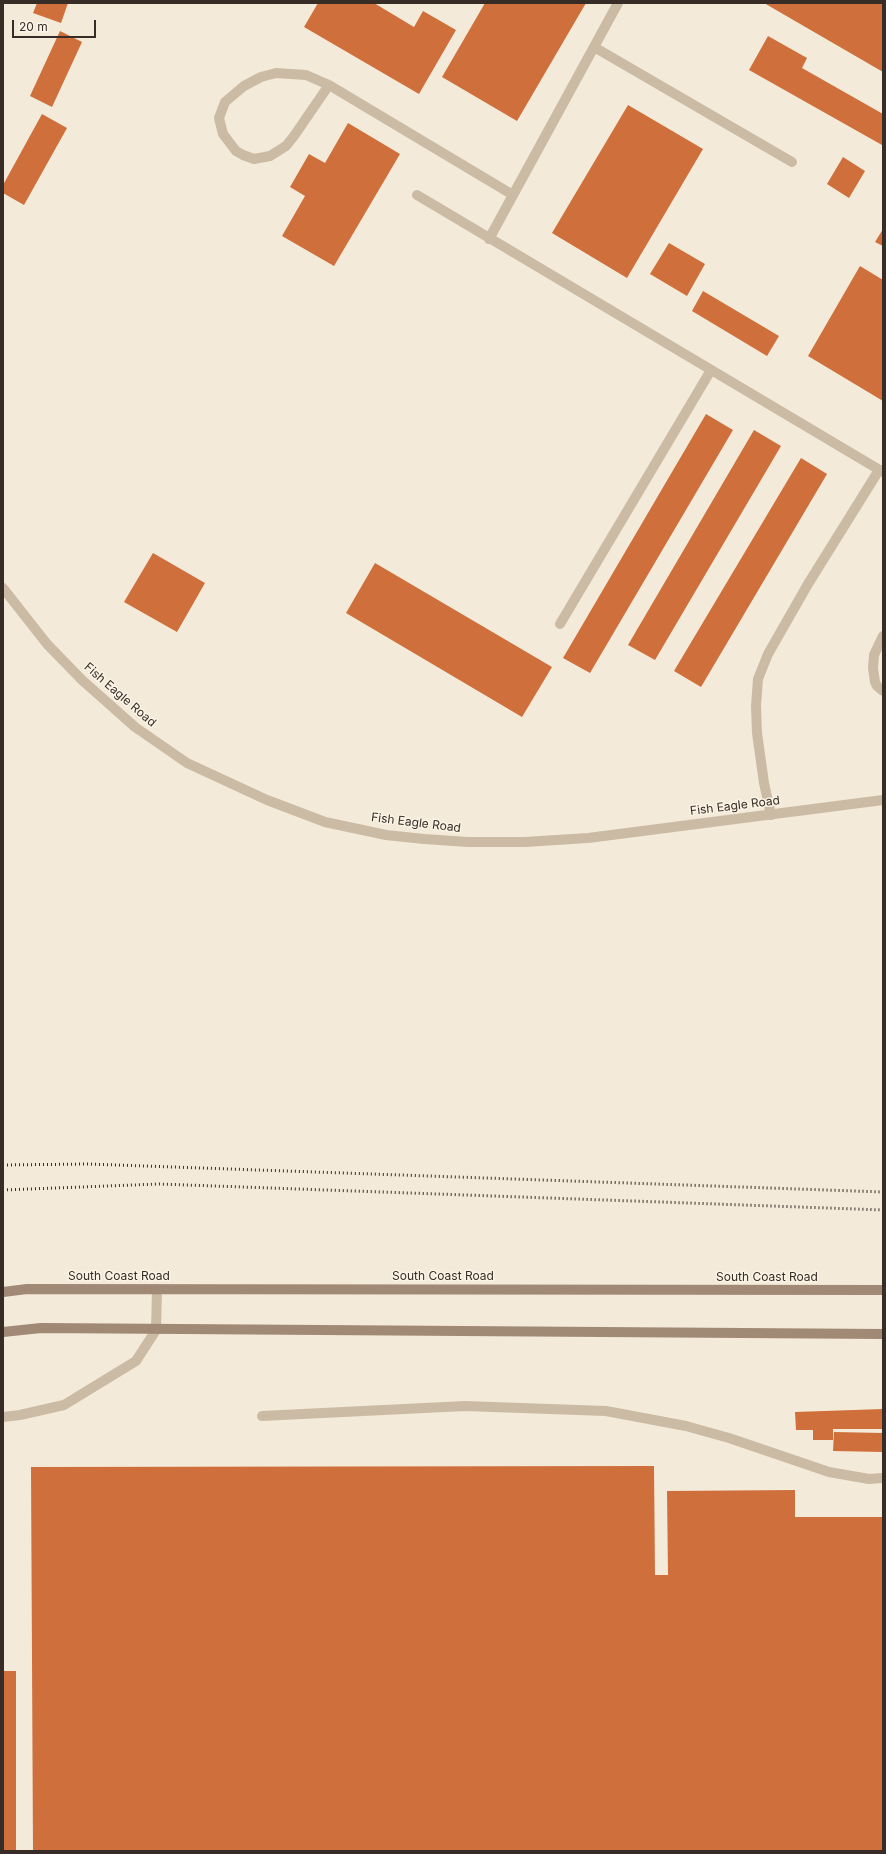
<!DOCTYPE html>
<style>
body{margin:0}
#map{position:relative;width:886px;height:1854px;overflow:hidden;background:#f3ead9;font-family:Inter,sans-serif}
canvas{display:block}
.frame{position:absolute;inset:0;border:4px solid #372d26;pointer-events:none}
.scale{position:absolute;left:12px;top:20px;width:84px;height:18px;box-sizing:border-box;border:2px solid #372d26;border-top:0;padding-left:5px;font-size:12px;line-height:14px;white-space:nowrap;color:#372d26;-webkit-text-stroke:3px #fbf3e5;paint-order:stroke}
</style>
<div id="map">
<canvas width="886" height="1854"></canvas>
<div class="frame"></div>
<div class="scale">20 m</div>
</div>
<script>
const ctx = document.querySelector('canvas').getContext('2d');
ctx.lineJoin = 'round';
function fillPath(path, color) { ctx.fillStyle = color; ctx.fill(path, 'evenodd'); }
const shape = rows => new Path2D(rows.map(r => 'M' + r).join(''));
function strokePath(path, color, width, dash) { ctx.strokeStyle = color; ctx.lineWidth = width; ctx.lineCap = dash ? 'butt' : 'round'; ctx.setLineDash(dash || []); ctx.stroke(path); }
function drawText(font, color, halo, rows, align = 'center') {
  ctx.font = font + ' Inter,sans-serif'; ctx.lineWidth = 3; ctx.setLineDash([]); ctx.textBaseline = 'middle'; ctx.strokeStyle = halo; ctx.fillStyle = color; for (const [text, x, y, turn = 0] of rows) {
    ctx.save(); ctx.translate(x, y); ctx.rotate((+turn || 0) * Math.PI / 180); ctx.textAlign = isNaN(turn) ? turn : align; if (halo) ctx.strokeText(text, 0, 0); ctx.fillText(text, 0, 0); ctx.restore();
  }
}
fillPath(shape([
 [37,3,68,3,61,23,33,13],
 [318,3,374,3,414,27,423,11,456,30,419,94,304,27],
 [485,3,586,3,517,121,442,77],
 [764,3,883,3,883,72],
 [60,31,82,42,52,107,30,96],
 [768,36,807,58,802,68,883,114,882,145,749,70],
 [628,105,703,149,627,278,552,233],
 [42,114,67,128,24,205,3,193,3,185],
 [348,123,400,154,334,266,282,236,305,196,290,187,309,154,325,163],
 [843,157,865,171,849,198,827,184],
 [883,229,883,246,875,242],
 [669,243,705,264,687,296,650,274],
 [860,266,883,280,883,401,808,356],
 [703,291,779,336,767,356,692,311],
 [706,414,733,430,590,673,563,658],
 [754,430,781,446,655,660,628,645],
 [801,458,827,474,701,687,674,671],
 [153,553,205,583,177,632,124,602],
 [375,563,552,667,522,717,346,613],
 [883,1409,883,1429,833,1429,833,1440,813,1440,813,1430,796,1430,795,1412],
 [834,1432,883,1433,883,1452,833,1451],
 [654,1466,655,1575,668,1575,667,1491,795,1490,795,1517,883,1517,883,1851,33,1851,31,1467],
 [3,1671,16,1671,16,1851,3,1851]
]), '#cf6f3b');
strokePath(shape([
 [594,47,792,162],
 [329,85,294,136,286,146,270,156,254,159,243,155,236,151,223,134,219,118,225,102,244,86,261,77,276,73,306,75,329,85,513,195],
 [417,195,883,472],
 [489,239,618,3],
 [560,624,711,370],
 [883,636,874,655,873,668,875,682,877,686,883,691],
 [771,815,764,783,757,733,756,706,758,679,768,654,808,584,879,470],
 [262,1416,465,1406,606,1411,686,1426,729,1438,829,1472,869,1479,883,1478],
 [3,1417,20,1415,64,1405,136,1361,156,1330,157,1289]
]), '#ccbba4', 10);
strokePath(shape([
 [3,588,47,644,82,680,135,727,187,763,267,800,325,822,386,835,424,839,468,842,525,842,588,838,883,800]
]), '#ccbba4', 10);
strokePath(shape([
 [3,1292,27,1289,883,1290],
 [3,1332,41,1328,883,1334]
]), '#a08975', 10);
strokePath(shape([
 [3,1165,88,1164,883,1192],
 [3,1190,159,1184,883,1210]
]), '#372d26', 3, [1, 3]);
drawText('12px', '#372d26', '#fbf3e5', [
 ["Fish Eagle Road",120,695,41],
 ["Fish Eagle Road",735,806,-7],
 ["Fish Eagle Road",416,823,7],
 ["South Coast Road",119,1276],
 ["South Coast Road",443,1276],
 ["South Coast Road",767,1277]
]);
</script>
